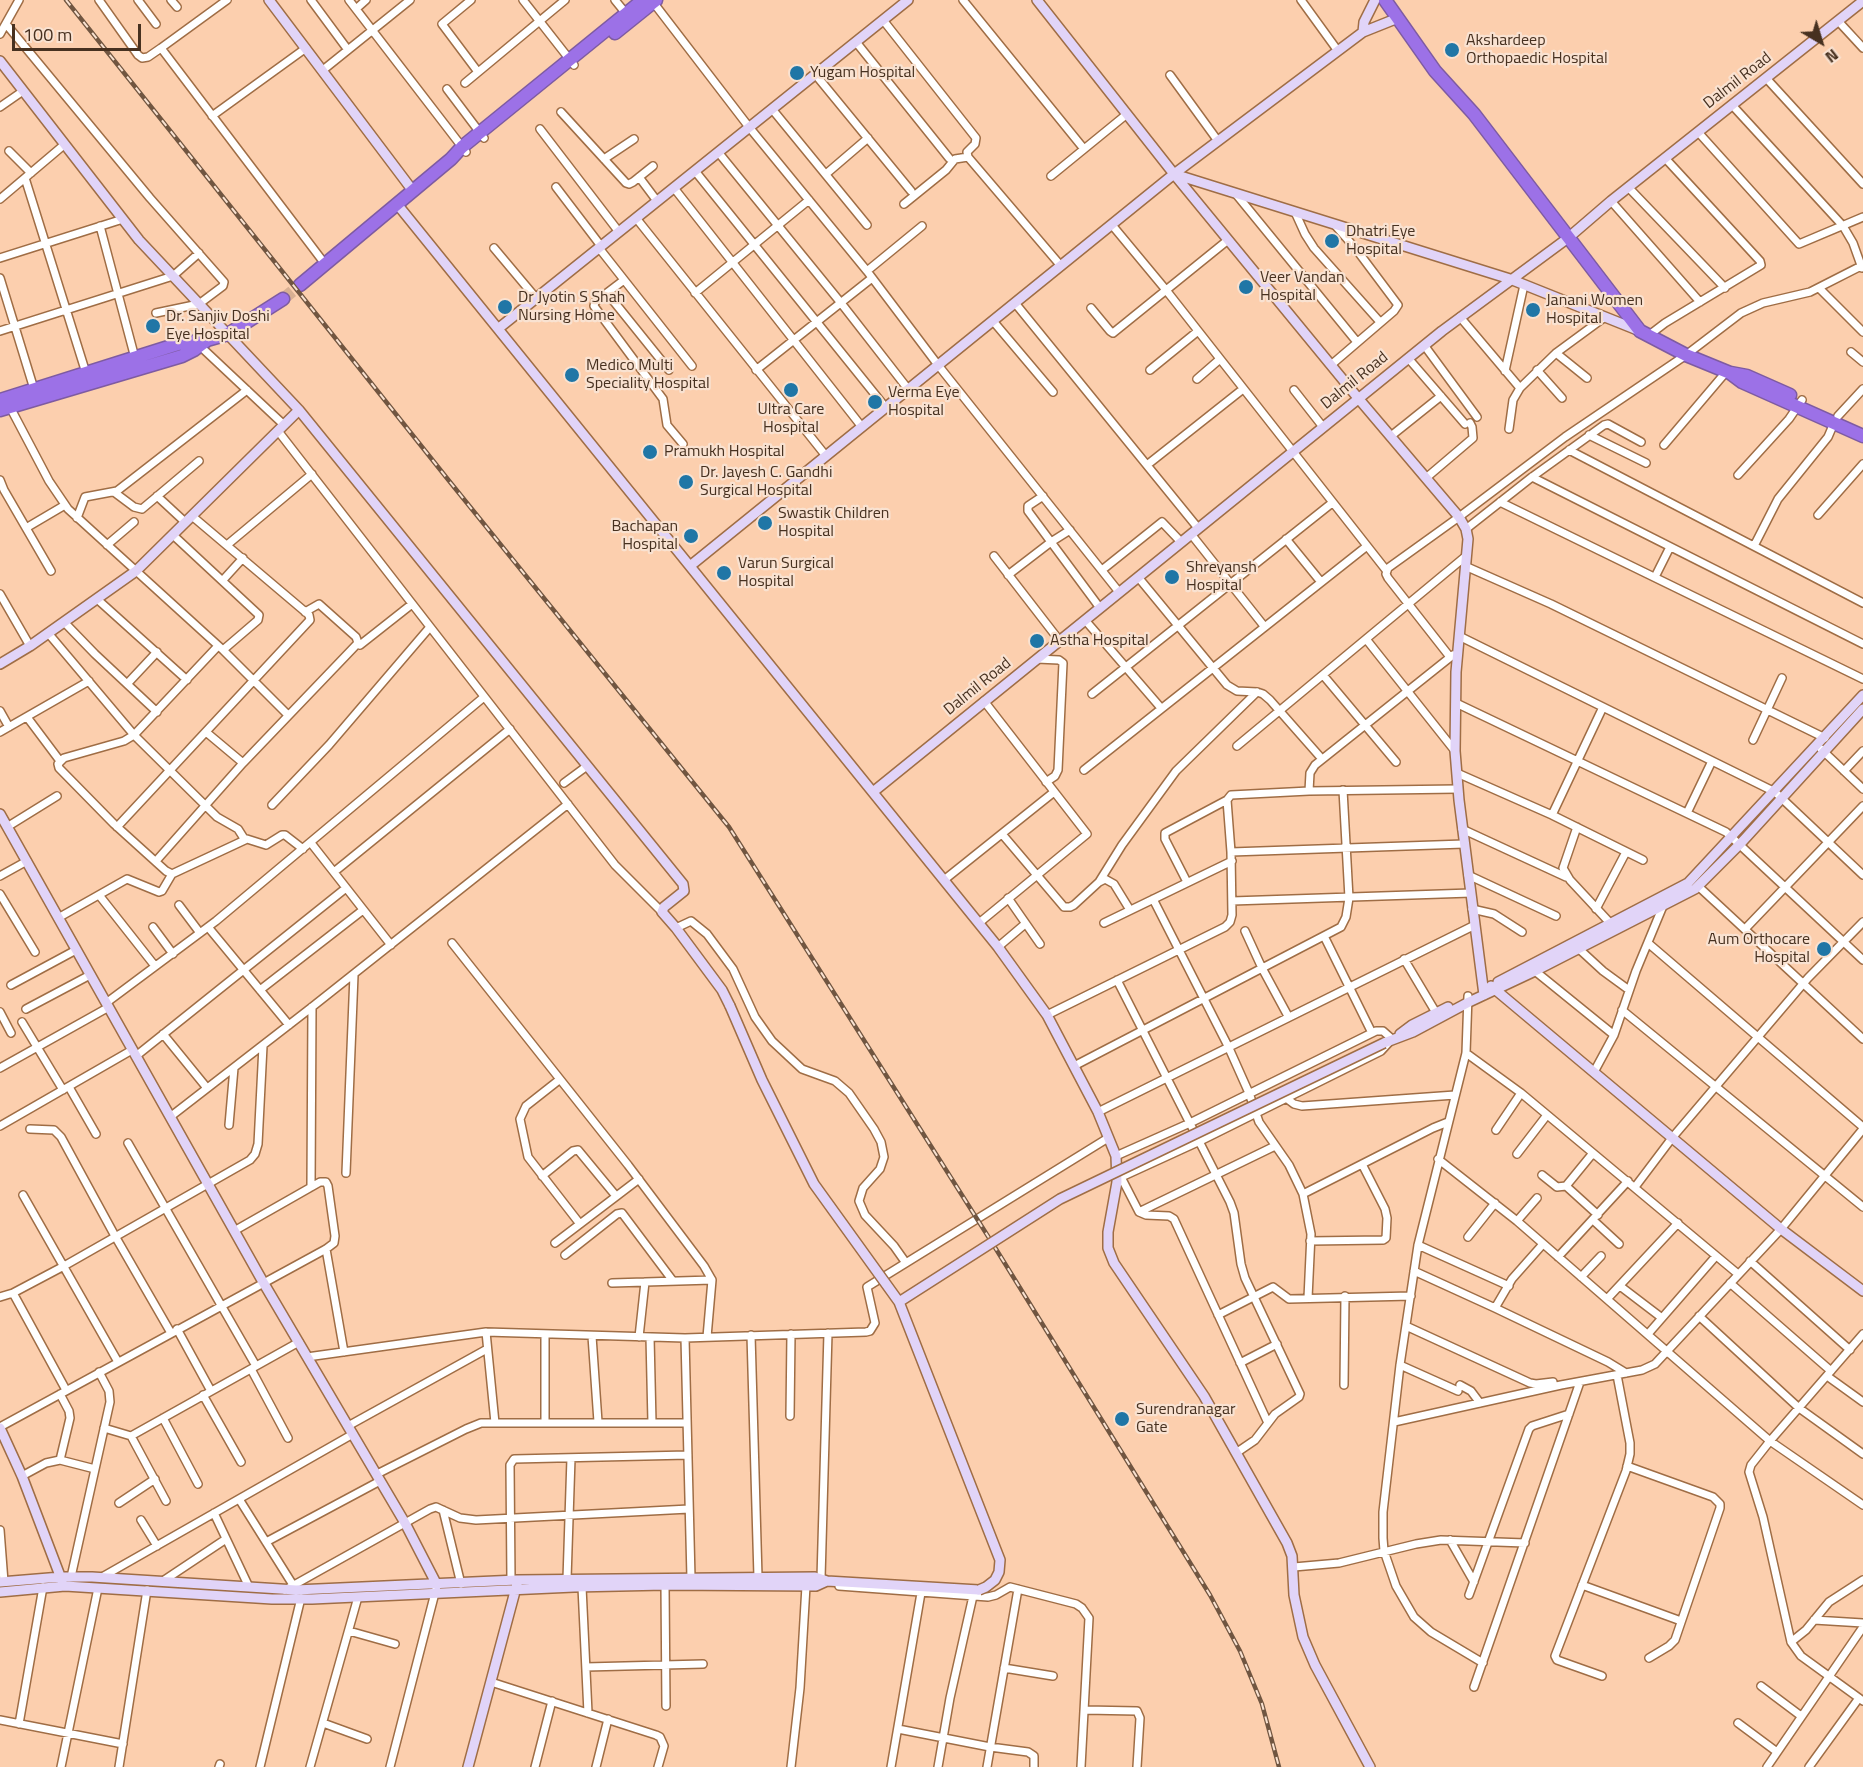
<!DOCTYPE html>
<style>
body{margin:0}
#map{position:relative;width:1863px;height:1767px;overflow:hidden;background:#fccfae;font-family:"Titillium Web",sans-serif}
canvas{display:block}
.north{position:absolute;left:1791px;top:12px;width:60px;height:60px;-webkit-text-stroke:4px #f9e2d1;paint-order:stroke;rotate:142deg;font-size:16px;font-weight:700;line-height:24px;text-align:center;color:#473120}
.north::after{content:'';display:block;margin:auto;width:21px;height:27px;background:#473120;clip-path:polygon(50% 0,100% 100%,50% 72%,0 100%)}
.scale{position:absolute;left:12px;top:24px;width:129px;height:27px;box-sizing:border-box;border:3px solid #473120;border-top:0;padding-left:8px;font-size:18px;line-height:21px;white-space:nowrap;color:#473120;-webkit-text-stroke:4px #f9e2d1;paint-order:stroke}
</style>
<div id="map">
<canvas width="1863" height="1767"></canvas>
<div class="north">N</div>
<div class="scale">100 m</div>
</div>
<script>
const ctx = document.querySelector('canvas').getContext('2d');
ctx.lineJoin = 'round';
const shape = rows => new Path2D(rows.map(r => 'M' + r).join(''));
function strokePath(path, color, width, dash) { ctx.strokeStyle = color; ctx.lineWidth = width; ctx.lineCap = dash ? 'butt' : 'round'; ctx.setLineDash(dash || []); ctx.stroke(path); }
function drawText(font, color, halo, rows, align = 'center') {
  ctx.font = font + ' "Titillium Web",sans-serif'; ctx.lineWidth = 4.5; ctx.setLineDash([]); ctx.textBaseline = 'middle'; ctx.strokeStyle = halo; ctx.fillStyle = color; for (const [text, x, y, turn = 0] of rows) {
    ctx.save(); ctx.translate(x, y); ctx.rotate((+turn || 0) * Math.PI / 180); ctx.textAlign = isNaN(turn) ? turn : align; if (halo) ctx.strokeText(text, 0, 0); ctx.fillText(text, 0, 0); ctx.restore();
  }
}
strokePath(shape([
 [283,299,300,285]
]), '#d8af92', 12, [12, 6]);
const street = shape([
 [99,0,138,55,142,58,148,57,161,48,227,0],
 [138,0,156,24],
 [171,0,177,7],
 [311,0,348,50],
 [349,0,466,152],
 [471,0,442,24,478,72],
 [523,0,574,65],
 [615,0,628,16],
 [963,0,1084,149],
 [1301,0,1338,51],
 [653,2,749,127,867,271,938,365,1119,592],
 [356,9,366,0],
 [883,20,976,138,975,144,967,152,968,157,1061,266],
 [1839,22,1863,48],
 [6,24,150,198,224,282,223,286,199,304,156,313],
 [0,34,19,0],
 [856,42,949,158],
 [161,48,325,264],
 [323,70,410,0],
 [815,74,911,191],
 [1170,75,1218,141],
 [1766,78,1863,184],
 [465,83,565,0],
 [447,89,484,138],
 [1732,105,1843,226,1853,243,1862,268],
 [0,107,23,91],
 [772,109,867,225],
 [561,112,626,183,629,184,633,182,653,166],
 [212,116,306,48],
 [540,129,619,232],
 [1698,132,1799,244,1863,217],
 [9,151,31,173],
 [718,152,841,303,908,389],
 [604,159,634,139],
 [695,171,886,408],
 [826,174,868,138],
 [1051,176,1127,114],
 [639,177,657,201],
 [25,178,86,373],
 [556,187,601,246],
 [1628,187,1725,288],
 [674,188,862,427],
 [1236,194,1357,342],
 [0,199,65,144],
 [1611,201,1700,302],
 [904,204,946,170,955,159,968,157],
 [1295,212,1305,234,1314,248,1380,322],
 [636,218,826,456],
 [1112,225,1166,290,1386,570],
 [100,226,135,358],
 [494,248,536,298],
 [599,248,692,366],
 [0,258,123,219],
 [867,271,922,226],
 [0,278,34,389],
 [624,280,595,302,594,306,663,399,667,425,683,444],
 [1819,288,1863,332],
 [607,293,669,370],
 [695,293,809,200],
 [1015,303,1198,528],
 [1091,308,1110,331,1113,333,1228,240],
 [1460,317,1520,388],
 [993,321,1053,392],
 [0,331,173,276,199,253],
 [1648,336,1665,323,1761,265,1760,261,1665,158],
 [1424,345,1477,417],
 [200,346,284,425],
 [1851,352,1863,362],
 [1556,353,1587,378],
 [1408,358,1465,424],
 [1331,365,1394,311,1398,305,1356,249,1334,224],
 [756,370,872,278],
 [1150,370,1198,331],
 [1537,370,1562,398],
 [1505,371,1524,285],
 [1197,379,1220,359],
 [1294,390,1323,427],
 [10,407,49,481,68,509,223,650,288,715],
 [1838,416,1863,389],
 [1509,429,1513,400,1520,388,1556,353,1605,317],
 [278,431,615,865,662,912],
 [1589,435,1646,463],
 [1391,436,1441,396],
 [1664,445,1726,372],
 [1569,450,1863,603],
 [1147,465,1243,389],
 [1738,475,1789,419,1802,400],
 [1532,477,1863,644],
 [1426,478,1473,438,1472,427,1470,423],
 [0,480,4,490,51,571],
 [114,492,134,507,142,509,199,461],
 [157,496,185,522],
 [1043,496,1028,506,1028,511,1100,608],
 [1500,502,1863,679],
 [1818,515,1863,464],
 [77,518,85,497,117,491,247,390],
 [26,528,65,505],
 [1466,529,1532,477,1604,425,1608,424,1641,442],
 [1191,534,1264,626],
 [173,535,259,615,258,620,223,650],
 [1286,539,1321,582],
 [107,545,134,522],
 [227,545,312,474],
 [1754,546,1778,499,1828,437,1834,423],
 [994,556,1059,640],
 [1465,566,1551,604,1825,738],
 [1102,570,1162,522,1181,542],
 [1008,575,1051,542,1070,530],
 [1138,577,1227,685,1237,691,1257,692,1263,694,1270,700,1322,759],
 [1655,577,1670,547],
 [223,580,243,558],
 [0,594,30,646],
 [97,599,187,680],
 [1085,620,1161,708],
 [64,622,95,654,157,712],
 [48,633,134,735,217,817,238,829,245,840],
 [1459,636,1775,792,1863,875],
 [1366,639,1455,751],
 [360,645,412,604],
 [218,646,134,735,124,741,64,758,58,764,59,768,114,824,166,871,172,874,247,839,266,845,282,835,285,835,303,849],
 [1450,657,1388,578,1386,574,1388,568,1459,517,1565,437,1686,355,1741,313,1763,303,1810,292,1863,265],
 [1037,659,1059,660,1063,663,1058,770,1055,776,1046,782],
 [1323,675,1396,762],
 [127,684,157,652],
 [1092,694,1332,503],
 [1456,703,1726,832,1863,960],
 [0,711,9,727],
 [27,717,60,761],
 [0,732,89,681],
 [206,732,243,763],
 [1753,740,1782,678],
 [1237,746,1466,556],
 [1821,749,1863,789],
 [1084,770,1367,546],
 [1844,771,1863,751],
 [1457,773,1552,815,1643,860],
 [564,783,587,766],
 [1309,791,1310,773,1315,765,1453,655],
 [272,805,329,745,430,627],
 [1687,813,1712,761],
 [1552,815,1603,707],
 [7,827,57,796],
 [117,827,310,620,309,615,192,516],
 [1577,827,1563,868,1570,880,1611,924],
 [1462,829,1566,877],
 [1002,834,1064,907,1070,907,1074,905,1099,882,1105,879,1114,884,1130,910],
 [311,843,391,945],
 [1231,852,1464,844],
 [156,861,243,763,358,643,356,637,319,604,305,612],
 [334,872,510,729],
 [1468,875,1556,916],
 [0,876,27,861],
 [944,880,1054,792],
 [1099,882,1122,845,1176,771,1257,692],
 [1187,882,1165,839,1165,833,1227,800],
 [1698,886,1863,1039],
 [0,894,35,952],
 [99,895,155,966],
 [1008,898,1040,944],
 [1153,899,1228,1046,1249,1093,1259,1122,1289,1165,1303,1194,1311,1234,1308,1298],
 [1232,901,1471,893],
 [179,905,200,933],
 [1472,909,1494,914,1522,932],
 [1596,909,1626,852],
 [58,918,127,879,159,892,162,891,172,874],
 [979,923,1087,834,984,701],
 [1104,923,1232,861],
 [153,927,173,954],
 [208,927,289,1025],
 [676,928,691,921,707,934,733,969,755,1017,772,1041,802,1069,835,1081,849,1093,874,1129,881,1142,884,1157,880,1169,863,1188,859,1201,865,1215,894,1246,906,1263],
 [1745,929,1863,806],
 [1245,931,1262,968,1288,1016],
 [1324,936,1372,1033],
 [452,943,628,1165,704,1266,712,1280,707,1337],
 [1648,943,1863,1127],
 [998,947,1025,924],
 [1578,948,1603,971,1629,990],
 [1404,959,1438,1016],
 [1535,971,1614,1035],
 [1117,980,1230,1202,1234,1213,1241,1264,1245,1278,1300,1394,1299,1397,1275,1414,1255,1440,1236,1453],
 [11,985,76,950],
 [260,990,363,910],
 [1468,996,1466,1053,1418,1245,1400,1365,1383,1512,1383,1538,1384,1551,1396,1586,1414,1617,1431,1632,1483,1663],
 [106,1003,216,921,484,697],
 [26,1009,90,975],
 [1622,1010,1863,1207],
 [0,1012,11,1033],
 [1047,1015,1225,927,1230,922,1232,915,1231,852,1227,800,1231,795,1309,791,1458,789],
 [22,1022,63,1090],
 [163,1034,207,1088],
 [1466,1053,1521,1093,1738,1274],
 [136,1056,346,888],
 [1074,1066,1341,927,1346,917,1349,898,1343,790],
 [0,1068,109,1007],
 [1594,1072,1614,1035,1636,971,1663,906],
 [559,1080,526,1106,520,1119,528,1157,580,1224],
 [69,1087,96,1134],
 [1286,1098,1294,1104,1302,1106,1455,1095],
 [1098,1112,1475,925],
 [170,1117,312,1007,568,804],
 [229,1125,234,1068],
 [0,1126,132,1050],
 [30,1129,54,1130,61,1137,115,1236,171,1333],
 [1496,1130,1521,1093],
 [128,1143,256,1366],
 [1593,1153,1566,1186,1598,1215],
 [1517,1154,1547,1115],
 [1116,1156,1190,1123,1376,1031,1383,1031,1392,1039,1381,1051,1200,1141,1117,1179],
 [1438,1159,1517,1221,1770,1441,1863,1505],
 [346,1173,354,975],
 [1542,1175,1557,1187,1566,1186],
 [542,1176,573,1151,578,1150,616,1196],
 [1121,1177,1139,1212,1146,1215,1169,1216,1174,1219,1268,1423],
 [311,1187,312,1007],
 [1635,1187,1672,1138,1808,978,1863,922],
 [1303,1194,1433,1128,1448,1122],
 [23,1195,118,1362],
 [1139,1212,1275,1146],
 [1593,1220,1619,1244],
 [1517,1221,1537,1198],
 [1468,1237,1495,1203],
 [1310,1241,1383,1240,1386,1238,1387,1218,1385,1209,1362,1164],
 [555,1243,639,1179],
 [1418,1245,1509,1286],
 [326,1249,344,1352],
 [565,1255,617,1214,622,1213,673,1281],
 [1558,1257,1628,1181],
 [1750,1261,1850,1350],
 [1414,1271,1495,1308,1608,1362,1626,1373],
 [1581,1277,1601,1256],
 [612,1283,712,1280],
 [1730,1283,1831,1371],
 [1620,1286,1662,1318],
 [13,1293,66,1390],
 [0,1297,13,1293,64,1266,250,1160,255,1154,258,1144,263,1046],
 [1607,1299,1678,1223],
 [1495,1308,1512,1279,1543,1244],
 [1218,1315,1273,1287,1289,1299,1411,1296],
 [1699,1316,1799,1408,1863,1454],
 [1406,1326,1530,1383,1536,1384,1553,1382],
 [177,1329,211,1391],
 [486,1332,495,1423],
 [1648,1334,1716,1256],
 [1863,1334,1770,1441,1751,1465,1749,1472,1763,1517,1791,1642,1801,1656,1863,1701],
 [751,1335,758,1577],
 [592,1336,598,1422],
 [639,1337,645,1282],
 [650,1337,652,1423],
 [685,1338,691,1578],
 [307,1357,486,1332,685,1338,866,1332,870,1331,875,1323,867,1287,1108,1138],
 [1240,1363,1277,1344],
 [1400,1365,1458,1391],
 [251,1369,288,1438],
 [1827,1376,1863,1402],
 [1344,1385,1345,1296],
 [1460,1385,1471,1391,1480,1403],
 [203,1395,241,1462],
 [790,1416,791,1334],
 [163,1418,198,1484],
 [545,1422,545,1334],
 [1394,1422,1561,1385,1642,1370,1655,1364,1781,1229,1863,1129],
 [348,1426,487,1349],
 [0,1427,326,1249,334,1243,335,1236,328,1186,326,1182,320,1182,234,1231],
 [104,1428,131,1436,299,1342],
 [131,1436,166,1501],
 [60,1460,70,1418,69,1411,60,1394],
 [1627,1466,1713,1497,1720,1504,1720,1508,1675,1640,1669,1646,1649,1658],
 [377,1474,466,1429,481,1423,687,1423],
 [22,1476,46,1463,60,1460,95,1469],
 [239,1499,293,1585],
 [119,1503,155,1479],
 [443,1510,461,1584],
 [214,1513,249,1587],
 [141,1520,157,1546],
 [0,1530,4,1582],
 [1450,1540,1474,1582],
 [266,1542,380,1481],
 [1294,1567,1339,1563,1416,1544,1441,1540,1525,1543],
 [71,1577,110,1402,109,1391,99,1372],
 [102,1577,353,1434],
 [821,1578,828,1333],
 [567,1579,571,1458],
 [511,1580,510,1465,514,1459,688,1455],
 [163,1581,226,1539],
 [665,1585,666,1706],
 [1582,1585,1681,1621],
 [839,1586,988,1597,996,1595,1010,1587,1076,1604,1082,1608,1089,1618,1081,1767],
 [582,1587,588,1713],
 [285,1590,430,1509,436,1507,460,1518,476,1520,689,1509],
 [1469,1595,1529,1429,1532,1426,1569,1414],
 [1814,1620,1863,1623],
 [349,1631,395,1644],
 [1791,1642,1806,1630,1829,1602,1863,1580],
 [586,1667,703,1664],
 [1004,1668,1053,1676],
 [1602,1676,1557,1660,1555,1656,1626,1471,1630,1454,1630,1443,1617,1375],
 [491,1682,656,1735,660,1737,664,1746,658,1767],
 [1761,1686,1801,1716],
 [1474,1687,1580,1382],
 [1085,1710,1137,1711,1140,1718,1137,1767],
 [0,1720,123,1744],
 [323,1723,367,1739],
 [1738,1723,1777,1752],
 [19,1724,43,1587],
 [898,1729,990,1747,1028,1752,1034,1756,1034,1767],
 [61,1767,98,1588],
 [119,1767,147,1590],
 [219,1767,220,1764],
 [260,1767,301,1598],
 [310,1767,358,1597],
 [390,1767,436,1589],
 [535,1767,552,1701],
 [596,1767,608,1719],
 [791,1767,800,1688,806,1586],
 [891,1767,921,1593],
 [938,1767,950,1698,973,1596],
 [987,1767,1018,1589],
 [1767,1767,1863,1627],
 [1809,1767,1859,1698]
]);
const secondary = shape([
 [269,0,413,191],
 [1037,0,1174,174,1358,398,1459,517,1466,529,1468,539,1456,672,1455,751,1459,800,1484,995],
 [1363,32,1364,22,1375,0],
 [0,61,139,240,299,410,683,884,684,891,664,907,662,912,676,928,722,990,730,1006],
 [1174,174,1510,279,1640,331],
 [397,204,998,947,1047,1015,1098,1112,1116,1156,1117,1182,1108,1232,1108,1248,1114,1263,1204,1396,1287,1543,1292,1556,1294,1595,1303,1637,1315,1665,1370,1767],
 [499,328,908,0],
 [690,566,1174,174,1363,32,1398,18],
 [0,664,30,646,136,571,299,410],
 [873,792,1442,331,1568,238,1611,201,1863,1],
 [0,814,263,1282,405,1523,437,1585],
 [1498,982,1688,883,1863,695],
 [1491,986,1781,1229,1863,1291],
 [1400,1034,1412,1025,1448,1007],
 [1384,1043,1413,1032,1469,1002,1535,971,1695,889,1741,843,1863,709],
 [0,1428,22,1476,62,1581],
 [0,1582,61,1577,92,1577,296,1590,517,1580,815,1577,827,1581,979,1590],
 [0,1592,65,1586,272,1599,312,1599,574,1587,665,1585,816,1586,827,1581],
 [468,1767,517,1584]
]);
const highway = shape([
 [1385,0,1435,71,1474,114,1640,331,1686,355,1730,373,1742,382,1863,436],
 [615,33,656,0],
 [300,285,451,159,462,147,643,0],
 [1731,373,1747,376,1790,395],
 [0,400,178,344,207,340,228,334,283,299],
 [0,410,182,356,194,350,206,341]
]);
strokePath(street, '#9f6d45', 10);
strokePath(secondary, '#9f6d45', 12);
strokePath(highway, '#7e5ba1', 15);
strokePath(street, '#fff', 7);
strokePath(secondary, '#e1d4f8', 9);
strokePath(highway, '#9c71e7', 12);
const rail = shape([
 [66,0,450,482,729,827,991,1241,1210,1595,1240,1651,1262,1704,1279,1767]
]);
strokePath(rail, '#715641', 4.5);
strokePath(rail, '#f9e2d1', 2, [7]);
const secondaryBridge = shape([
 [730,1006,762,1080,814,1184,899,1302],
 [979,1590,986,1587,995,1580,999,1572,1000,1560,899,1302,1060,1199,1384,1043]
]);
strokePath(secondaryBridge, '#9f6d45', 12, []);
strokePath(secondaryBridge, '#e1d4f8', 9);
for (const [x, y, r, color] of [
 [1452,50,8,"#2076a6"],
 [797,73,8,"#2076a6"],
 [1332,241,8,"#2076a6"],
 [1246,287,8,"#2076a6"],
 [505,307,8,"#2076a6"],
 [1533,310,8,"#2076a6"],
 [153,326,8,"#2076a6"],
 [572,375,8,"#2076a6"],
 [791,390,8,"#2076a6"],
 [875,402,8,"#2076a6"],
 [650,452,8,"#2076a6"],
 [686,482,8,"#2076a6"],
 [765,523,8,"#2076a6"],
 [691,536,8,"#2076a6"],
 [724,573,8,"#2076a6"],
 [1172,577,8,"#2076a6"],
 [1037,641,8,"#2076a6"],
 [1824,949,8,"#2076a6"],
 [1122,1419,8,"#2076a6"]
]) { const dot = new Path2D(); dot.arc(x, y, r, 0, 2 * Math.PI); ctx.fillStyle = color; ctx.fill(dot); strokePath(dot, '#f9e2d1', 2); }
drawText('16px', '#473120', '#f9e2d1', [
 ["Akshardeep",1466,41],
 ["Orthopaedic Hospital",1466,59],
 ["Yugam Hospital",810,73],
 ["Dhatri Eye",1346,232],
 ["Hospital",1346,250],
 ["Veer Vandan",1260,278],
 ["Hospital",1260,296],
 ["Dr Jyotin S Shah",518,298],
 ["Nursing Home",518,316],
 ["Janani Women",1546,301],
 ["Hospital",1546,319],
 ["Dr. Sanjiv Doshi",166,317],
 ["Eye Hospital",166,335],
 ["Medico Multi",586,366],
 ["Speciality Hospital",586,384],
 ["Verma Eye",888,393],
 ["Hospital",888,411],
 ["Ultra Care",791,410,"center"],
 ["Hospital",791,428,"center"],
 ["Pramukh Hospital",664,452],
 ["Dr. Jayesh C. Gandhi",700,473],
 ["Surgical Hospital",700,491],
 ["Swastik Children",778,514],
 ["Hospital",778,532],
 ["Bachapan",678,527,"right"],
 ["Hospital",678,545,"right"],
 ["Varun Surgical",738,564],
 ["Hospital",738,582],
 ["Shreyansh",1186,568],
 ["Hospital",1186,586],
 ["Astha Hospital",1050,641],
 ["Aum Orthocare",1810,940,"right"],
 ["Hospital",1810,958,"right"],
 ["Surendranagar",1136,1410],
 ["Gate",1136,1428]
], 'left');
drawText('16px', '#473120', '#f9e2d1', [
 ["Dalmil Road",1738,81,-38],
 ["Dalmil Road",1355,381,-39],
 ["Dalmil Road",978,687,-39]
]);
</script>
